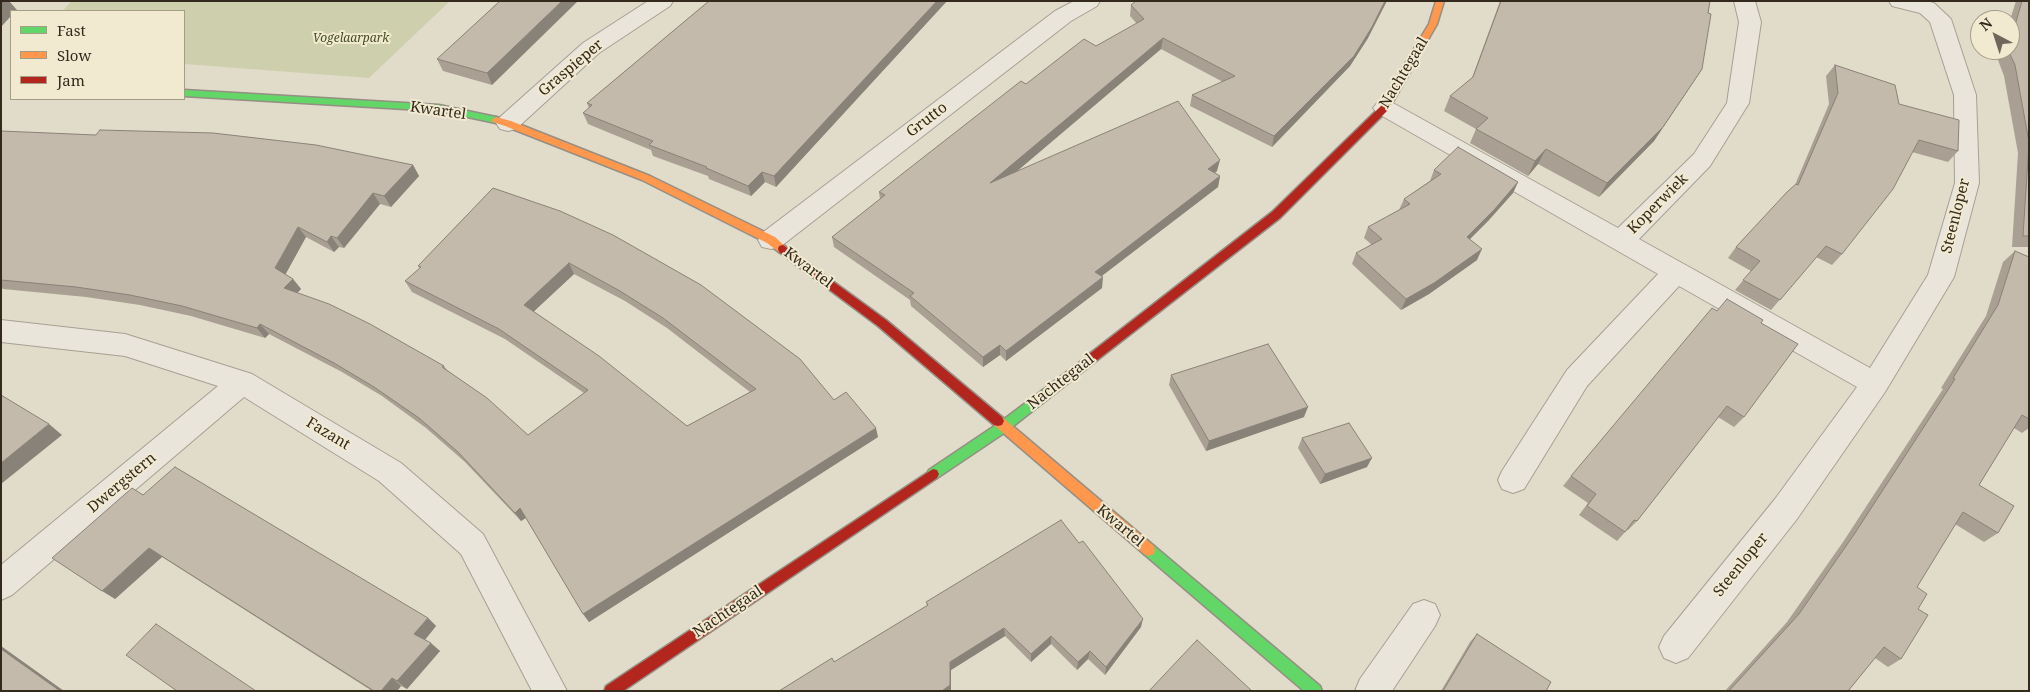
<!DOCTYPE html>
<style>
body{margin:0}
#map{position:relative;width:2030px;height:692px;overflow:hidden;background:#e1dbca;font-family:"Noto Serif",serif}
canvas{display:block}
.frame{position:absolute;inset:0;border:2px solid #33291d;pointer-events:none}
.legend{position:absolute;left:10px;top:10px;width:175px;height:90px;box-sizing:border-box;background:#f2ead0;border:1px solid #a69d88;margin:0;padding:6px 9px;list-style:none;font-size:15px;color:#33291d}
.legend li{display:flex;align-items:center;gap:10px;height:25px}
.legend b{width:25px;border:1px solid #a69d88}
.north{position:absolute;left:1970px;top:10px;width:50px;height:50px;box-sizing:border-box;background:#f2ead0;border:1px solid #a69d88;border-radius:50%;rotate:320deg;font-size:14px;font-weight:700;line-height:20px;text-align:center;color:#33291d}
.north::after{content:'';display:block;margin:auto;width:18px;height:22px;background:#70675a;clip-path:polygon(50% 0,100% 100%,50% 72%,0 100%)}
</style>
<div id="map">
<canvas width="2030" height="692"></canvas>
<div class="frame"></div>
<ul class="legend">
<li><b style="height:6px;background:#63d668"></b>Fast</li>
<li><b style="height:6px;background:#ff974d"></b>Slow</li>
<li><b style="height:6px;background:#b3261e"></b>Jam</li>
</ul>
<div class="north">N</div>
</div>
<script>
const ctx = document.querySelector('canvas').getContext('2d');
ctx.lineJoin = 'round';
function fillPath(path, color) { ctx.fillStyle = color; ctx.fill(path, 'evenodd'); }
const shape = rows => new Path2D(rows.map(r => 'M' + r).join(''));
function strokePath(path, color, width, dash) { ctx.strokeStyle = color; ctx.lineWidth = width; ctx.lineCap = dash ? 'butt' : 'round'; ctx.setLineDash(dash || []); ctx.stroke(path); }
function drawText(font, color, halo, rows, align = 'center') {
  ctx.font = font + ' "Noto Serif",serif'; ctx.lineWidth = 4; ctx.setLineDash([]); ctx.textBaseline = 'middle'; ctx.strokeStyle = halo; ctx.fillStyle = color; for (const [text, x, y, turn = 0] of rows) {
    ctx.save(); ctx.translate(x, y); ctx.rotate((+turn || 0) * Math.PI / 180); ctx.textAlign = isNaN(turn) ? turn : align; if (halo) ctx.strokeText(text, 0, 0); ctx.fillText(text, 0, 0); ctx.restore();
  }
}
fillPath(shape([
 [71,1,450,1,369,78,184,64,184,11,63,11]
]), '#ced0ad');
const street = shape([
 [648,1,673,1,670,6,599,53,516,129,508,131,500,129,496,123,500,117,583,43,648,1],
 [1074,1,1100,1,1097,6,1071,21,780,247,771,249,762,247,758,240,762,233,1055,11,1074,1],
 [1734,1,1755,1,1761,22,1749,103,1710,166,1639,239,1870,368,1928,275,1955,183,1954,95,1930,22,1920,13,1892,6,1889,1,1926,1,1934,3,1951,19,1976,95,1979,183,1954,277,1885,392,1797,519,1688,658,1676,663,1664,658,1659,647,1664,636,1775,499,1857,387,1679,286,1587,386,1524,489,1513,493,1502,489,1498,480,1502,471,1567,370,1658,274,1377,113,1373,108,1377,103,1385,100,1393,103,1618,228,1694,154,1727,103,1739,22,1734,1],
 [1,320,125,334,252,374,401,463,483,534,567,691,532,691,461,554,379,481,244,397,12,595,1,600,1,565,218,386,125,356,1,342,1,320],
 [1424,600,1435,604,1440,615,1435,626,1392,691,1355,691,1360,679,1413,604,1424,600]
]);
const fast = shape([
 [184,90,439,105,496,117,501,120,496,123,439,111,184,96,184,90],
 [1092,353,1096,355,1098,358,1096,361,1007,431,937,478,933,479,929,478,927,474,929,470,999,423,1092,353],
 [1149,544,1154,546,1320,686,1322,691,1304,691,1144,554,1143,550,1144,546,1149,544]
]);
const slow = shape([
 [1436,1,1444,1,1437,24,1411,69,1405,69,1403,67,1429,24,1436,1],
 [496,117,511,121,650,176,775,237,788,249,783,253,779,252,767,243,642,180,505,126,493,122,491,120,496,117],
 [998,416,1002,417,1154,546,1155,550,1154,554,1149,556,1144,554,994,425,992,421,994,417,998,416]
]);
const jam = shape([
 [1408,64,1413,67,1388,110,1280,218,1096,361,1088,361,1086,358,1088,355,1272,212,1381,106,1403,67,1408,64],
 [783,245,886,320,1002,417,1004,421,1002,425,998,426,994,425,878,326,779,252,778,249,779,246,783,245],
 [933,469,937,470,939,474,937,478,623,691,604,691,606,686,933,469]
]);
strokePath(street, '#a6a094', 2);
strokePath(fast, '#958f84', 3);
strokePath(slow, '#958f84', 3);
strokePath(jam, '#958f84', 3);
fillPath(street, '#eae5db');
fillPath(fast, '#63d668');
fillPath(slow, '#ff974d');
fillPath(jam, '#b3261e');
fillPath(shape([
 [500,1,492,85,443,71,437,59],
 [709,1,947,1,776,187,765,182,751,196,709,179,708,176,653,156,651,150,588,124,583,113,589,108,587,103],
 [1500,1,1710,1,1702,69,1654,141,1599,197,1538,164,1528,176,1470,143,1476,129,1444,111,1450,96,1472,78],
 [2016,1,2029,1,2029,247,2012,247,2018,153,2004,76,1998,60,2001,50,2010,50,2010,20],
 [1131,5,1368,38,1350,66,1272,147,1190,106,1192,95,1223,82,1161,49,1016,172,1217,171,1215,173,1220,176,1218,187,1101,276,1102,288,1006,361,1000,355,983,367,911,306,910,300,834,247,832,237,880,199,879,192,1026,84,1137,24,1130,16],
 [1835,65,1899,104,1958,151,1948,162,1912,152,1842,254,1832,265,1816,257,1771,310,1735,290,1751,271,1728,258,1736,247,1795,185,1829,104,1826,76],
 [1,131,413,165,419,176,391,207,380,204,344,248,339,247,334,252,306,237,285,274,293,279,301,289,297,293,444,366,447,370,528,435,584,393,505,339,412,292,405,281,420,268,418,266,493,188,834,400,878,437,589,622,526,518,521,521,465,462,426,428,382,396,342,372,269,334,265,338,191,316,140,305,86,297,3,289,1,287],
 [574,274,625,301,667,328,750,392,687,426,533,312],
 [1434,170,1518,182,1513,193,1488,221,1470,239,1477,260,1429,294,1401,310,1352,264,1356,253,1372,245,1364,238,1368,227,1399,210,1404,199,1430,181],
 [2015,251,2029,257,2029,428,2022,433,2014,428,1979,485,1998,533,1984,542,1955,524,1917,587,1918,609,1901,659,1888,667,1875,658,1848,691,1725,691,1787,622,1843,542,1943,389,1941,388,1986,316,2003,262],
 [1717,311,1761,323,1744,417,1734,427,1718,417,1637,521,1628,530,1627,530,1617,541,1579,515,1588,503,1563,486,1571,476],
 [1171,375,1304,417,1206,451,1169,385],
 [1302,438,1367,467,1320,484,1298,448],
 [143,495,428,618,436,626,425,640,440,651,407,689,401,686,397,691,372,691,162,557,115,599],
 [926,602,1141,627,1105,675,1088,659,1077,670,1051,644,1031,662,1005,636,951,670,951,691,779,691,834,662,927,606],
 [1477,634,1546,691,1441,691,1470,642]
]), '#a9a093');
fillPath(shape([
 [1,1,9,1,17,10,15,11,11,11,11,16,1,27],
 [562,1,578,1,492,85,487,73],
 [937,1,947,1,776,187,774,176],
 [1385,1,1387,1,1368,38,1350,66,1272,147,1274,136],
 [1163,38,1161,49,990,194,990,183],
 [1702,69,1654,141,1599,197,1607,183],
 [1546,149,1538,164,1528,176,1535,161],
 [1220,160,1217,171,1206,179,1208,169],
 [413,165,419,176,391,207,384,196],
 [762,172,765,182,751,196,748,186],
 [1220,176,1218,187,1094,282,1095,272],
 [1518,182,1513,193,1488,221,1461,248,1467,237],
 [373,193,380,204,344,248,337,238],
 [298,227,306,237,283,279,275,268],
 [331,236,339,247,334,252,327,242],
 [1482,249,1477,260,1429,294,1401,310,1406,299],
 [569,263,574,274,530,315,524,305],
 [1103,277,1102,288,1006,361,1006,351],
 [293,279,301,289,292,298,284,288],
 [260,324,269,334,265,338,257,328],
 [1000,345,1000,355,983,367,983,357],
 [1308,407,1304,417,1206,451,1209,441],
 [49,424,62,435,1,484,1,463],
 [876,428,878,437,589,622,583,614],
 [1372,458,1367,467,1320,484,1325,474],
 [520,508,527,517,521,521,515,513],
 [149,548,162,557,115,599,102,591],
 [428,618,436,626,423,642,414,634],
 [1143,619,1141,627,1105,675,1106,667],
 [1004,628,1005,636,951,670,951,691,942,691,950,662],
 [1051,636,1051,644,1031,662,1031,654],
 [431,643,440,651,407,689,397,681],
 [1,646,64,691,60,691,1,649],
 [1090,651,1088,659,1077,670,1078,662],
 [392,678,401,686,397,691,381,691]
]), '#898278');
const building = shape([
 [500,1,562,1,487,73,437,59,500,1],
 [709,1,937,1,774,176,762,172,748,186,706,168,707,167,649,145,653,141,583,113,592,105,587,103,709,1],
 [1136,1,1385,1,1372,27,1354,56,1274,136,1192,95,1235,76,1163,38,990,183,1178,101,1220,160,1208,169,1220,176,1095,272,1103,277,1006,351,1000,345,983,357,910,296,914,293,832,237,885,195,879,192,1021,81,1026,84,1084,39,1096,46,1144,19,1131,5,1136,1],
 [1501,1,1710,1,1708,13,1711,14,1702,69,1663,127,1607,183,1546,149,1535,161,1476,129,1488,118,1450,96,1473,77,1501,1],
 [2022,1,2029,1,2029,142,2015,65,2008,50,2010,50,2010,42,2022,1],
 [1835,65,1895,85,1899,104,1959,120,1958,151,1919,140,1893,189,1842,254,1826,246,1780,300,1743,280,1760,261,1736,247,1787,192,1796,184,1798,185,1838,93,1835,65],
 [100,130,213,133,316,145,413,165,384,196,373,193,337,238,331,236,327,242,298,227,275,268,293,279,284,288,329,304,370,324,444,366,442,367,487,398,528,435,588,390,499,329,405,281,421,267,418,266,493,188,560,211,613,235,701,285,800,359,834,400,846,392,876,428,583,614,520,508,515,513,458,452,419,418,374,387,334,363,260,324,257,328,182,306,130,295,76,287,1,280,1,131,96,135,100,130],
 [569,263,620,291,663,318,756,389,687,426,599,356,524,305,569,263],
 [2029,143,2029,236,2023,236,2029,143],
 [1458,147,1518,182,1494,210,1467,237,1482,249,1434,283,1406,299,1356,253,1382,239,1368,227,1410,204,1404,199,1441,174,1434,170,1458,147],
 [2015,251,2029,257,2029,419,2022,415,1979,485,2014,506,1998,533,1963,512,1917,587,1927,594,1918,609,1928,615,1901,659,1884,647,1848,691,1729,691,1799,614,1855,533,1955,379,1953,378,1998,305,2015,251],
 [1727,299,1763,320,1761,323,1798,344,1744,417,1727,406,1637,521,1634,520,1625,532,1587,506,1596,494,1571,476,1712,308,1717,311,1727,299],
 [1268,344,1308,407,1209,441,1171,375,1268,344],
 [1,395,49,424,1,463,1,395],
 [1349,423,1372,458,1325,474,1302,438,1349,423],
 [175,467,428,618,414,634,431,643,397,681,392,678,381,691,374,691,149,548,102,591,52,558,132,488,143,495,175,467],
 [1061,520,1079,543,1083,541,1143,619,1106,667,1090,651,1078,662,1051,636,1031,654,1004,628,950,662,950,685,942,691,779,691,832,658,834,662,928,605,926,602,1061,520],
 [156,624,256,691,177,691,126,655,156,624],
 [1477,634,1551,682,1546,691,1443,691,1477,634],
 [1197,640,1252,691,1149,691,1197,640],
 [1,649,60,691,1,691,1,649]
]);
fillPath(building, '#c4baab');
strokePath(building, '#898278', 1);
drawText('italic 12px', '#414e25', '#f2ead0', [
 ["Vogelaarpark",351,39]
]);
drawText('15px', '#33291d', '#f2ead0', [
 ["Graspieper",571,68,-40],
 ["Nachtegaal",1404,73,-59],
 ["Kwartel",438,111,8],
 ["Grutto",927,120,-37],
 ["Koperwiek",1658,204,-45],
 ["Steenloper",1956,216,-76],
 ["Kwartel",808,268,37],
 ["Nachtegaal",1061,382,-38],
 ["Fazant",328,434,31],
 ["Dwergstern",122,483,-40],
 ["Kwartel",1120,526,40],
 ["Steenloper",1741,565,-51],
 ["Nachtegaal",728,612,-34]
]);
</script>
